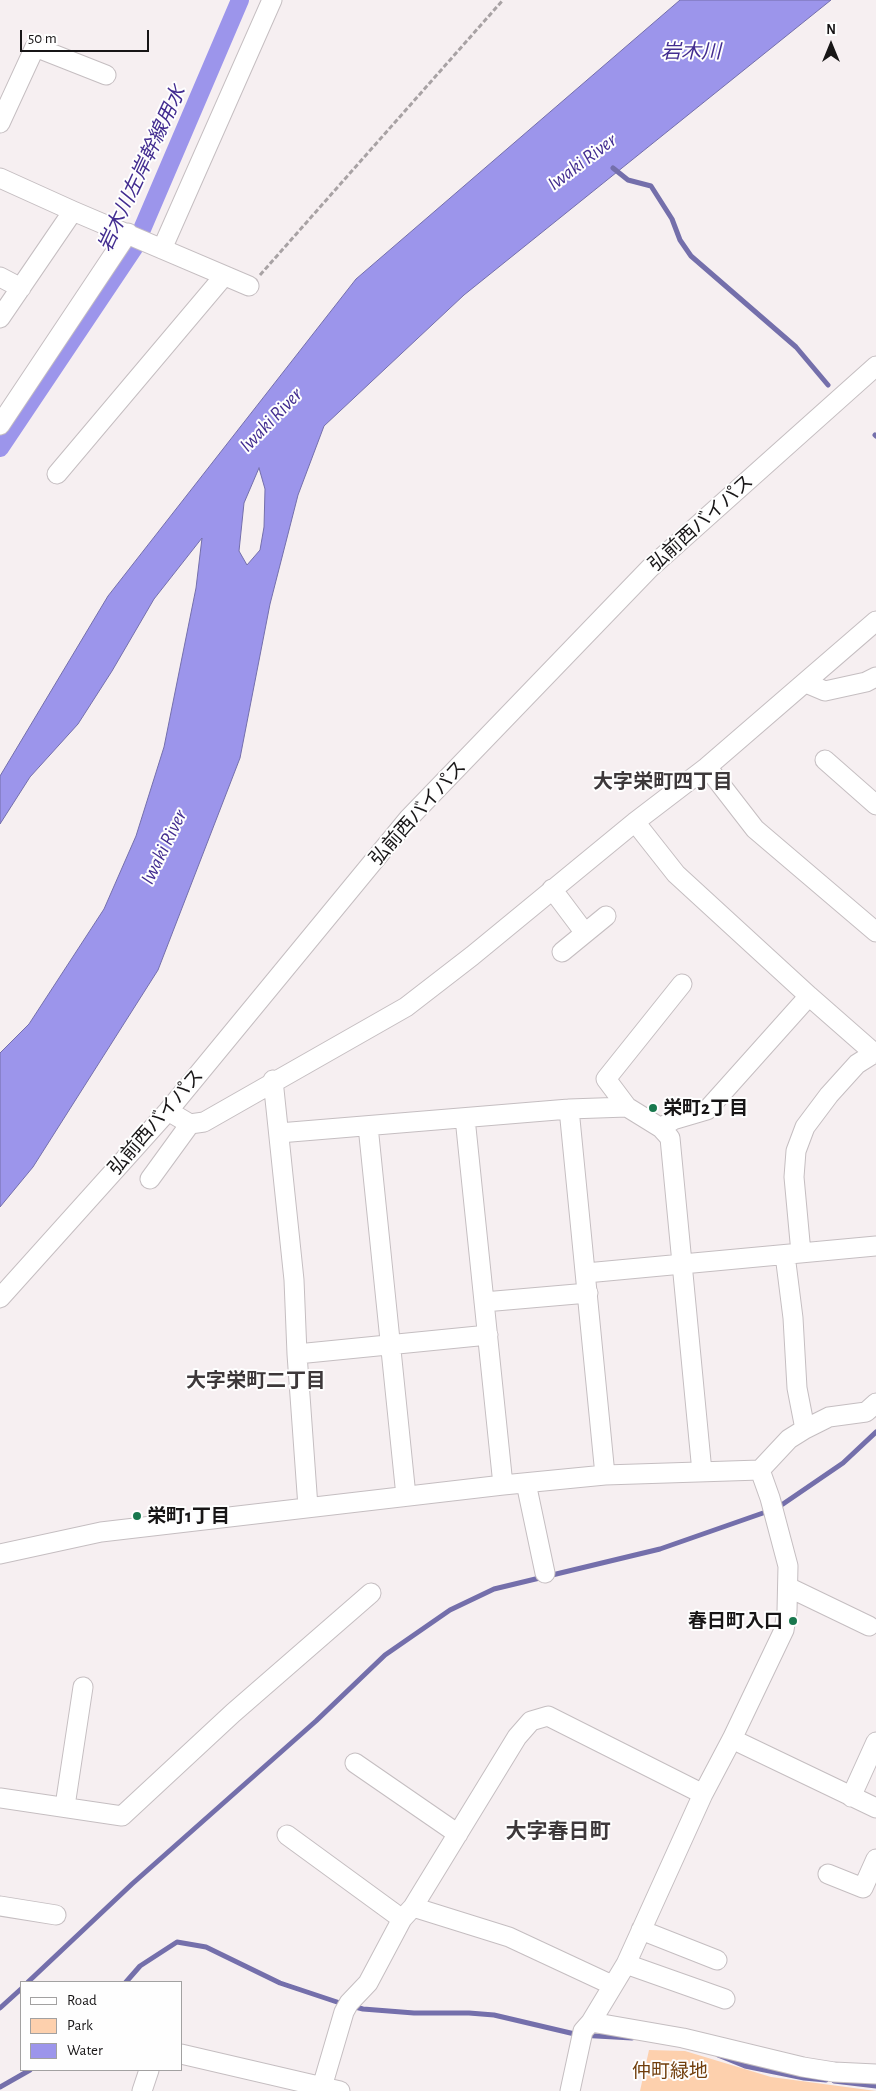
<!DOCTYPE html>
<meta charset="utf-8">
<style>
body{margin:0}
#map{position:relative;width:876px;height:2091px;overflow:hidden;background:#f6eff1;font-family:"Alegreya Sans",sans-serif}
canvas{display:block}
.legend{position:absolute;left:20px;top:1981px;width:162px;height:90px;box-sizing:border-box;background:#fefefe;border:1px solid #a2a1a1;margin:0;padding:6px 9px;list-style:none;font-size:15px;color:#171516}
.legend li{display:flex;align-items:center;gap:10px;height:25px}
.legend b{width:25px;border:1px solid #a2a1a1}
.north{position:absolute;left:806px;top:20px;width:50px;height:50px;-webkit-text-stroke:4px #fefefe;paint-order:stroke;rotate:0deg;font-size:14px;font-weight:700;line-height:20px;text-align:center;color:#171516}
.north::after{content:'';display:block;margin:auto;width:18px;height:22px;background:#171516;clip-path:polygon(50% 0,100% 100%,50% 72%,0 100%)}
.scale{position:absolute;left:20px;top:30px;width:129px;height:22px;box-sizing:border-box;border:2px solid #171516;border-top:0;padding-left:6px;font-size:15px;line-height:18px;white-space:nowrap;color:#171516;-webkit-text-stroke:4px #fefefe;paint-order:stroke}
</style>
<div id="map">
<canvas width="876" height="2091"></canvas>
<ul class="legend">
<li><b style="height:6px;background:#fff"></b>Road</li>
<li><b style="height:14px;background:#fdd0ad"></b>Park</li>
<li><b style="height:14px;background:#9c95eb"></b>Water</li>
</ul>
<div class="north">N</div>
<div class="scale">50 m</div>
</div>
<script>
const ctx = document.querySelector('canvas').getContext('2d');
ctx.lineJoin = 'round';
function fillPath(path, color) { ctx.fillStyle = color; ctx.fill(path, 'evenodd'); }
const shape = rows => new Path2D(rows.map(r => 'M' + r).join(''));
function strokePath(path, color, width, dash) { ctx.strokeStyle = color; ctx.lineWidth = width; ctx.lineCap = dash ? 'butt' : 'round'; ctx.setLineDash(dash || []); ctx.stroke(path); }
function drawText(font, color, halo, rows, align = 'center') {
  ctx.font = font + ' "Alegreya Sans","Noto Sans JP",sans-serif'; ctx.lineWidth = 4; ctx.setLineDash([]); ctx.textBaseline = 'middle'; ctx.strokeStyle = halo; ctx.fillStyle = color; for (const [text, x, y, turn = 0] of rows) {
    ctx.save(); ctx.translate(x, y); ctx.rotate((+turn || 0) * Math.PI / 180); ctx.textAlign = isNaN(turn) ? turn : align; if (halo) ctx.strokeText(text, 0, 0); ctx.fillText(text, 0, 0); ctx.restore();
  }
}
fillPath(shape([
 [649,2050,685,2051,771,2077,876,2091,640,2091]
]), '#fdd0ad');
const water = shape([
 [680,0,831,0,464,295,324,426,298,495,270,604,240,758,158,970,33,1167,0,1207,0,1053,29,1024,104,909,136,836,164,747,196,588,202,538,154,599,112,671,78,724,30,777,0,824,0,776,108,596,356,279,680,0],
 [259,468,265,489,264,527,260,550,247,565,239,551,244,503,259,468]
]);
fillPath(water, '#9c95eb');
strokePath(water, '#746fab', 1);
strokePath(shape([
 [613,168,628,180,651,186,672,219,680,240,691,256,796,347,828,385],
 [875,435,876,436],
 [783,1504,843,1463,876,1432],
 [28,1982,132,1884,316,1721,385,1655,450,1610,494,1589,660,1549,763,1513],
 [126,1982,140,1966,177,1942,206,1947,280,1983,343,2004],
 [351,2006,363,2009,414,2013,469,2013,494,2015,579,2035,632,2038],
 [0,2008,21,1989],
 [718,2055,745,2066,804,2078,826,2080],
 [834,2081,876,2086],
 [0,2087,30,2070]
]), '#746fab', 5);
strokePath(shape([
 [0,448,134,248,240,0]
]), '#9c95eb', 18);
const minor = shape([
 [0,123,35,47,106,75],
 [0,178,73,211,249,286],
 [162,249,272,0],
 [0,277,21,288],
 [0,318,73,211],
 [0,425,128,233],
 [57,474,224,276],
 [806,683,825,691,866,682,876,677],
 [825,760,876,805],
 [707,767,755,829,876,932],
 [635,822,676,874,809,996,874,1053],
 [552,889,585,933],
 [562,952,606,916],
 [273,1080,294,1280,297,1354,308,1507],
 [627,1107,606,1079,682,984],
 [569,1109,605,1475],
 [168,1111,190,1124,204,1122,406,1007,472,956,635,822,707,767,876,621],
 [465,1118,503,1485],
 [368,1126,406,1496],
 [661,1128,673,1120,707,1110,809,996],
 [279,1133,569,1109,627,1107,661,1128,670,1138,702,1472],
 [150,1179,190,1124],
 [801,1253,794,1177,796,1151,805,1127,829,1095,857,1064,876,1052],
 [586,1273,876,1246],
 [0,1298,168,1111,409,818,650,568,876,366],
 [484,1302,588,1293],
 [297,1354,488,1335],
 [805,1429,829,1417,866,1412,876,1403],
 [526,1483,545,1573],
 [0,1554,101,1532,503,1485,605,1475,760,1470,789,1439,805,1429,797,1388,793,1318,785,1255],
 [788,1587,869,1626],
 [732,1739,876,1808],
 [355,1763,458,1834],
 [851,1797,876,1742],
 [0,1798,122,1816,233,1713,371,1593],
 [65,1806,83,1687],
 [287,1835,402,1919],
 [828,1874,863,1888,876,1859],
 [0,1906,56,1915],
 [413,1907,509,1937,612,1985],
 [641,1930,717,1960],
 [626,1964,725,1999],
 [591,2022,683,2038,803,2067,834,2072,876,2074],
 [181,2054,340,2091],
 [322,2087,344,2012,349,2003,368,1983,402,1919,413,1907,517,1737,531,1721,548,1716,703,1794],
 [142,2091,149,2070],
 [570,2091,583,2031,591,2022,626,1964,703,1794,732,1739,784,1630,787,1611,788,1566,770,1498,760,1470]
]);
strokePath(minor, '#c5bec1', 21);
strokePath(shape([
 [260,275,503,0]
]), '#a8a2a4', 3, [5, 2.5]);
strokePath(minor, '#fff', 19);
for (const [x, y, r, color] of [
 [653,1108,5,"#18774d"],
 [137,1516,5,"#18774d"],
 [793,1621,5,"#18774d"]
]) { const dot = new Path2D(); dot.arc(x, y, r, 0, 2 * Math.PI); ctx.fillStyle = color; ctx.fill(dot); strokePath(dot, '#fefefe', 2); }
drawText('19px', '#171516', '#fefefe', [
 ["弘前西バイパス",701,523,-42],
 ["弘前西バイパス",418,813,-48],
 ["弘前西バイパス",156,1122,-49]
]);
drawText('bold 19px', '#171516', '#fefefe', [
 ["栄町2丁目",663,1108],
 ["栄町1丁目",147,1516],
 ["春日町入口",783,1621,"right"]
], 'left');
drawText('19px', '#713e0b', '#fefefe', [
 ["仲町緑地",670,2071]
]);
drawText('italic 20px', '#422c90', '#fefefe', [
 ["岩木川",691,52],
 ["Iwaki River",582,162,-37],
 ["岩木川左岸幹線用水",142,169,-65],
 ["Iwaki River",271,420,-46],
 ["Iwaki River",164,847,-64]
]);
drawText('bold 20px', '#3d383a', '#fefefe', [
 ["大字栄町四丁目",663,782],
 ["大字栄町二丁目",256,1381]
]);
drawText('bold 21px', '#3d383a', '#fefefe', [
 ["大字春日町",558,1832]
]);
</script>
